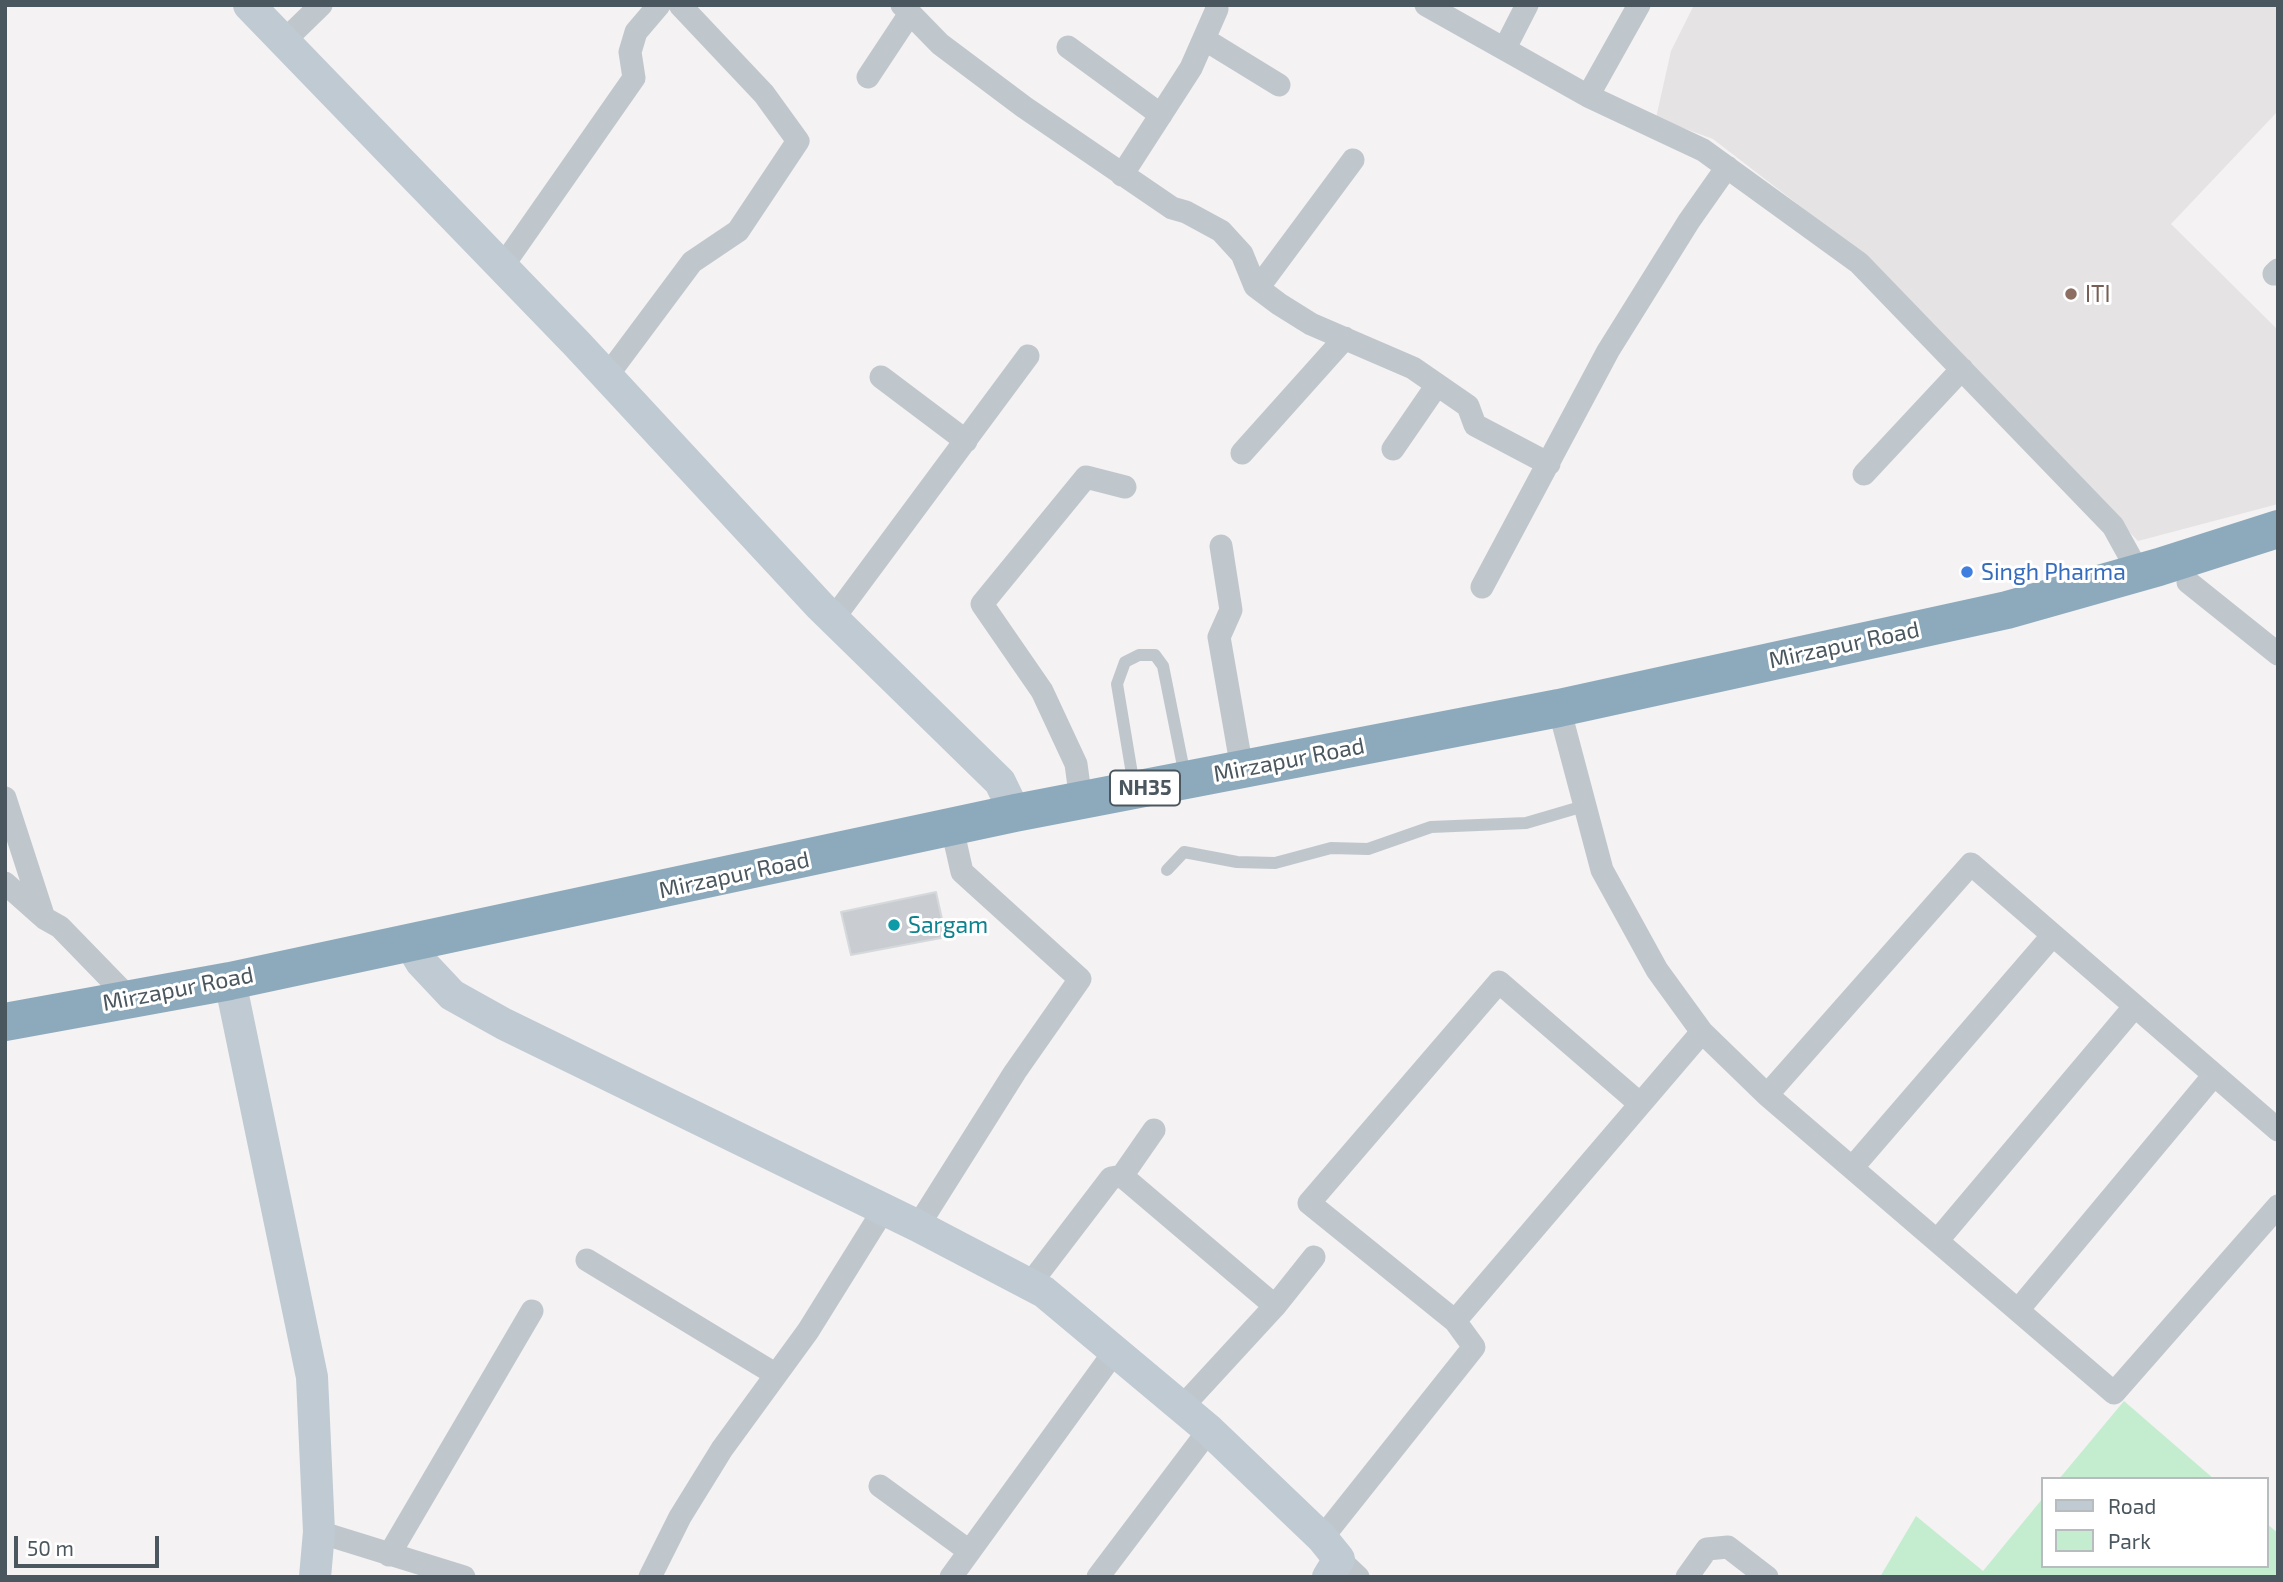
<!DOCTYPE html>
<style>
body{margin:0}
#map{position:relative;width:2283px;height:1582px;overflow:hidden;background:#f4f2f2;font-family:"Exo 2",sans-serif}
canvas{display:block}
.frame{position:absolute;inset:0;border:7px solid #4b575e;pointer-events:none}
.legend{position:absolute;left:2041px;top:1477px;width:228px;height:91px;box-sizing:border-box;background:#fff;border:2px solid #b7bcbf;margin:0;padding:9px 12px;list-style:none;font-size:21px;color:#4b575e}
.legend li{display:flex;align-items:center;gap:14px;height:35px}
.legend b{width:35px;border:2px solid #b7bcbf}
.scale{position:absolute;left:14px;top:1536px;width:145px;height:32px;box-sizing:border-box;border:4px solid #4b575e;border-top:0;padding-left:9px;font-size:21px;line-height:24px;white-space:nowrap;color:#4b575e;-webkit-text-stroke:5px #fff;paint-order:stroke}
</style>
<div id="map">
<canvas width="2283" height="1582"></canvas>
<div class="frame"></div>
<ul class="legend">
<li><b style="height:9px;background:#bfcad2"></b>Road</li>
<li><b style="height:19px;background:#c4edd0"></b>Park</li>
</ul>
<div class="scale">50 m</div>
</div>
<script>
const ctx = document.querySelector('canvas').getContext('2d');
ctx.lineJoin = 'round';
function fillPath(path, color) { ctx.fillStyle = color; ctx.fill(path, 'evenodd'); }
const shape = rows => new Path2D(rows.map(r => 'M' + r).join(''));
function strokePath(path, color, width, dash) { ctx.strokeStyle = color; ctx.lineWidth = width; ctx.lineCap = dash ? 'butt' : 'round'; ctx.setLineDash(dash || []); ctx.stroke(path); }
function drawText(font, color, halo, rows, align = 'center') {
  ctx.font = font + ' "Exo 2",sans-serif'; ctx.lineWidth = 6; ctx.setLineDash([]); ctx.textBaseline = 'middle'; ctx.strokeStyle = halo; ctx.fillStyle = color; for (const [text, x, y, turn = 0] of rows) {
    ctx.save(); ctx.translate(x, y); ctx.rotate((+turn || 0) * Math.PI / 180); ctx.textAlign = isNaN(turn) ? turn : align; if (halo) ctx.strokeText(text, 0, 0); ctx.fillText(text, 0, 0); ctx.restore();
  }
}
fillPath(shape([
 [1694,5,2278,5,2278,111,2171,224,2278,330,2278,504,2138,541,1866,257,1713,139,1656,118,1671,51]
]), '#e5e3e3');
fillPath(shape([
 [2124,1401,2214,1479,2059,1479],
 [2043,1498,2043,1566,2267,1566,2267,1524,2278,1533,2278,1577,1880,1577,1916,1516,1983,1571]
]), '#c4edd0');
const building = shape([
 [936,892,946,937,851,955,841,912,936,892]
]);
fillPath(building, '#c9cdd1');
strokePath(building, '#d6d9dc', 2);
strokePath(shape([
 [1134,786,1117,684,1125,662,1139,655,1155,655,1163,666,1185,776],
 [1167,870,1184,852,1237,862,1275,863,1331,848,1368,849,1431,827,1526,823,1584,806]
]), '#bfc7cd', 12);
strokePath(shape([
 [902,5,940,44,1024,107,1172,208,1186,212,1221,231,1242,254,1255,286,1279,304,1311,324,1413,368,1468,406,1475,425,1549,464],
 [1426,5,1588,96,1703,150,1859,263,2113,526,2139,573],
 [1204,39,1279,85],
 [284,41,321,5],
 [1068,47,1161,115],
 [1505,48,1527,5],
 [868,77,909,15],
 [1588,96,1639,5],
 [1122,175,1191,68,1217,9],
 [502,267,634,78,630,52,636,32,659,5],
 [2274,274,2278,270],
 [1258,288,1353,160],
 [607,376,692,262,738,231,798,141,764,94,680,5],
 [881,377,966,441],
 [1393,449,1437,385],
 [1242,453,1345,338],
 [1864,474,1962,369],
 [1221,546,1231,610,1219,637,1242,769],
 [2188,582,2278,654],
 [1482,587,1608,351,1689,221,1727,167],
 [833,619,1028,356],
 [1559,708,1602,870,1657,970,1702,1032,1767,1095,2114,1393,2278,1206],
 [5,798,44,918,60,927,130,999],
 [1081,801,1076,764,1042,691,982,604,1086,477,1125,487],
 [5,883,42,916],
 [1767,1095,1971,864,2278,1130],
 [1852,1168,2053,935],
 [1122,1176,1154,1130],
 [918,1226,1015,1072,1080,979,962,872,952,828],
 [1937,1241,2135,1006],
 [587,1260,775,1374],
 [1030,1284,1111,1178,1122,1176,1275,1306,1182,1407],
 [1275,1306,1314,1257],
 [2018,1310,2214,1075],
 [1455,1321,1702,1032],
 [880,1486,969,1551],
 [319,1532,464,1577],
 [1322,1538,1474,1347,1455,1321,1309,1203,1499,982,1639,1103],
 [389,1555,532,1311],
 [1339,1559,1358,1577],
 [650,1577,680,1517,722,1449,808,1331,884,1209],
 [951,1577,1115,1351],
 [1098,1577,1209,1430],
 [1687,1577,1707,1549,1728,1547,1767,1577]
]), '#bfc7cd', 23);
strokePath(shape([
 [249,5,577,344,820,606,1000,782,1015,813],
 [409,942,421,962,452,995,504,1024,918,1226,1044,1292,1209,1430,1322,1538,1339,1559,1328,1577],
 [230,981,312,1377,319,1532,315,1577]
]), '#bfcad2', 32);
strokePath(shape([
 [5,1022,230,981,1015,813,1559,708,2007,610,2159,567,2278,529]
]), '#8daabd', 38);
for (const [x, y, r, color] of [
 [2071,294,7,"#8d6e63"],
 [1967,572,7,"#3f7fe0"],
 [894,925,7,"#0f9aa8"]
]) { const dot = new Path2D(); dot.arc(x, y, r, 0, 2 * Math.PI); ctx.fillStyle = color; ctx.fill(dot); strokePath(dot, '#fff', 2.5); }
for (const [x, y, w] of [
 [1145,788,70]
]) { const box = new Path2D(); box.roundRect(x - w / 2, y - 17.5, w, 35, 5); ctx.fillStyle = '#fff'; ctx.fill(box); strokePath(box, '#4b575e', 2); }
drawText('bold 21px', '#4b575e', null, [
 ["NH35",1145,788]
]);
drawText('23px', '#785e54', '#fff', [
 ["ITI",2085,294]
], 'left');
drawText('23px', '#366cbe', '#fff', [
 ["Singh Pharma",1981,572]
], 'left');
drawText('23px', '#4b575e', '#fff', [
 ["Mirzapur Road",1844,645,-12],
 ["Mirzapur Road",1289,760,-11],
 ["Mirzapur Road",734,875,-12],
 ["Mirzapur Road",178,989,-11]
]);
drawText('23px', '#0d838f', '#fff', [
 ["Sargam",908,925]
], 'left');
</script>
